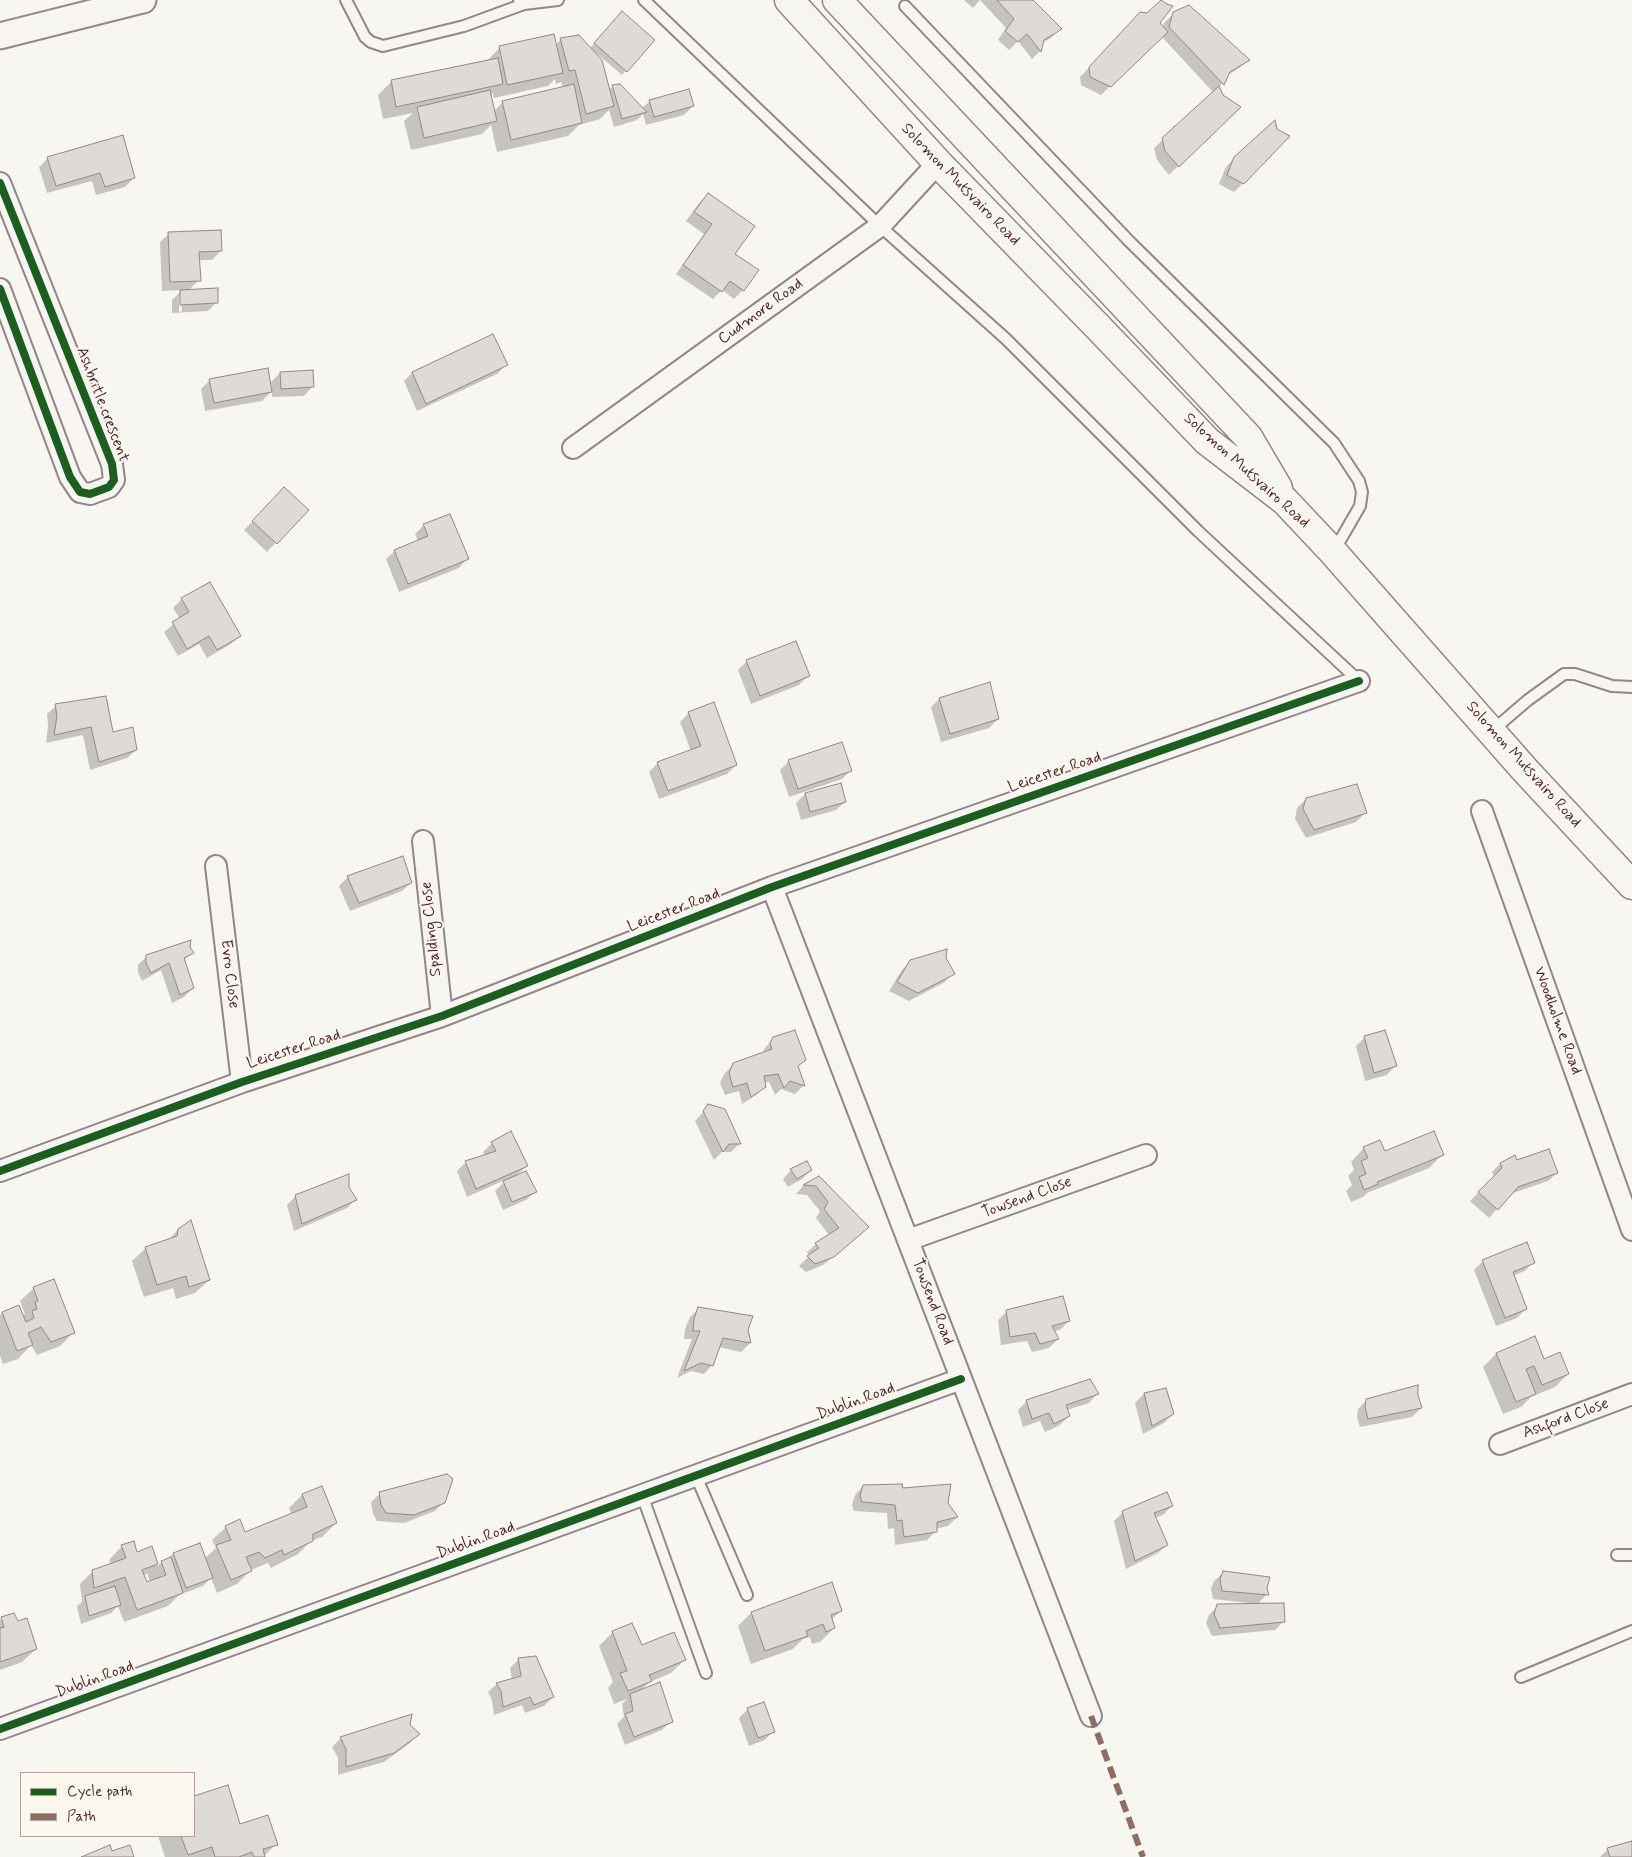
<!DOCTYPE html>
<style>
body{margin:0}
#map{position:relative;width:1632px;height:1857px;overflow:hidden;background:#f8f6f0;font-family:Mynerve,sans-serif}
canvas{display:block}
.legend{position:absolute;left:20px;top:1772px;width:175px;height:65px;box-sizing:border-box;background:#fbf7ec;border:1px solid #b4a19f;margin:0;padding:6px 9px;list-style:none;font-size:15px;color:#4a1f2b}
.legend li{display:flex;align-items:center;gap:10px;height:25px}
.legend b{width:25px;border:1px solid #b4a19f}
</style>
<div id="map">
<canvas width="1632" height="1857"></canvas>
<ul class="legend">
<li><b style="height:6px;background:#1b5e20"></b>Cycle path</li>
<li><b style="height:6px;background:#8d6e63"></b>Path</li>
</ul>
</div>
<script>
const ctx = document.querySelector('canvas').getContext('2d');
ctx.lineJoin = 'round';
function fillPath(path, color) { ctx.fillStyle = color; ctx.fill(path, 'evenodd'); }
const shape = rows => new Path2D(rows.map(r => 'M' + r).join(''));
function strokePath(path, color, width, dash) { ctx.strokeStyle = color; ctx.lineWidth = width; ctx.lineCap = dash ? 'butt' : 'round'; ctx.setLineDash(dash || []); ctx.stroke(path); }
function drawText(font, color, halo, rows, align = 'center') {
  ctx.font = font + ' Mynerve,sans-serif'; ctx.lineWidth = 4; ctx.setLineDash([]); ctx.textBaseline = 'middle'; ctx.strokeStyle = halo; ctx.fillStyle = color; for (const [text, x, y, turn = 0] of rows) {
    ctx.save(); ctx.translate(x, y); ctx.rotate((+turn || 0) * Math.PI / 180); ctx.textAlign = isNaN(turn) ? turn : align; if (halo) ctx.strokeText(text, 0, 0); ctx.fillText(text, 0, 0); ctx.restore();
  }
}
fillPath(shape([
 [964,0,1031,0,1060,29,1051,38,1042,43,1040,51,1032,59,1018,41,1009,50,998,40,1006,28,980,0,973,8],
 [1173,14,1248,60,1239,68,1226,76,1219,88,1222,95,1239,107,1169,175,1157,160,1154,148,1214,93,1162,37,1101,95,1081,85,1080,77,1132,22,1159,23,1163,28,1164,23],
 [618,17,653,40,622,75,595,52,594,53,609,90,613,86,642,108,650,101,693,106,684,115,646,125,643,114,637,120,614,127,609,110,600,119,579,125,568,136,497,152,491,125,482,134,411,150,404,121,413,113,383,119,378,95,391,82,486,62,500,47,556,45,561,39,590,48],
 [555,79,556,84,561,82,563,88,503,102,494,111,490,95,493,93,494,98,548,86],
 [1276,129,1243,183,1234,192,1219,184,1226,167,1235,157],
 [48,158,134,178,125,187,96,195,92,181,47,193,39,167],
 [708,194,734,254,743,290,734,299,722,290,713,299,676,274,704,234,686,221,699,203],
 [169,234,221,251,212,260,198,260,199,280,188,291,217,302,208,311,172,313,172,300,182,290,162,291,160,242],
 [179,298,181,298,182,311,179,312],
 [506,365,497,374,417,411,404,381,412,373],
 [280,373,312,387,304,396,272,397,272,391,262,401,205,411,201,389,210,380,270,389,272,389,271,382],
 [284,489,307,510,267,552,244,530],
 [424,525,467,559,459,568,399,592,386,559,395,551,418,541,415,534],
 [182,599,240,636,231,644,207,658,199,644,178,656,164,632,180,619,173,608],
 [747,661,808,676,799,685,751,704,738,670],
 [939,699,998,719,989,728,941,742,931,707],
 [56,706,112,734,136,750,127,758,90,770,83,735,46,743,48,726,47,714],
 [689,713,736,765,727,774,659,799,649,772,658,763,691,751,680,722],
 [789,761,851,770,842,779,789,797,780,770],
 [840,784,845,802,836,810,801,820,796,803,805,794],
 [1306,799,1365,813,1356,822,1306,838,1295,819,1297,808],
 [348,877,411,883,402,891,350,911,339,886],
 [189,947,192,953,183,961,193,988,184,997,172,1003,161,970,142,981,138,972,138,965,147,956],
 [945,958,953,973,945,982,909,1001,889,991,902,970,911,961],
 [1365,1037,1395,1066,1387,1075,1365,1081,1356,1046],
 [774,1038,804,1060,797,1067,803,1086,795,1094,781,1089,775,1095,769,1082,764,1083,765,1086,756,1095,742,1104,739,1091,725,1095,720,1083,724,1074,734,1064,762,1054,765,1048],
 [709,1106,739,1144,731,1152,722,1152,714,1160,695,1121],
 [492,1143,527,1165,515,1177,535,1192,526,1200,503,1210,495,1191,507,1179,467,1197,457,1171,466,1162,485,1156,483,1152],
 [1364,1148,1384,1153,1442,1155,1429,1168,1367,1193,1363,1197,1351,1202,1346,1191,1352,1185,1348,1176,1354,1170,1351,1162],
 [1516,1161,1557,1173,1548,1181,1510,1194,1489,1218,1470,1201,1494,1177,1492,1172,1500,1164],
 [791,1170,811,1170,802,1179,788,1187,783,1179],
 [819,1178,859,1236,823,1265,806,1272,799,1266,809,1256,807,1252,816,1244,829,1235,816,1218,820,1211,807,1195,796,1194,803,1186],
 [348,1187,355,1200,347,1208,294,1231,287,1205,296,1196],
 [178,1230,209,1280,195,1293,176,1299,173,1288,144,1297,132,1261,146,1248,168,1240],
 [1483,1261,1533,1262,1525,1271,1513,1276,1526,1309,1517,1318,1496,1326,1474,1270],
 [34,1288,74,1332,60,1346,37,1355,31,1345,18,1359,3,1364,0,1355,0,1315,2,1313,22,1316,25,1314,20,1301],
 [699,1309,746,1330,750,1343,741,1352,718,1347,712,1365,704,1374,691,1371,677,1378,692,1339,684,1339,685,1329,690,1317],
 [1007,1311,1069,1321,1060,1330,1054,1331,1058,1339,1049,1348,1032,1352,1027,1341,1001,1345,998,1320],
 [1496,1354,1544,1361,1568,1374,1555,1387,1531,1397,1521,1407,1503,1414,1483,1367],
 [1166,1390,1173,1414,1164,1423,1143,1434,1135,1403,1144,1394],
 [1097,1394,1089,1403,1067,1410,1069,1416,1060,1425,1045,1432,1040,1421,1023,1427,1018,1410,1027,1401],
 [1417,1395,1421,1408,1412,1417,1360,1427,1357,1417,1358,1409,1367,1400],
 [863,1486,901,1489,946,1503,957,1517,948,1526,936,1529,936,1531,927,1540,895,1545,894,1528,888,1529,887,1513,854,1511,852,1505,855,1495],
 [380,1494,444,1502,435,1511,404,1523,377,1521,373,1514,371,1502],
 [302,1495,336,1523,322,1537,311,1541,298,1554,271,1568,268,1563,251,1570,237,1584,217,1593,211,1578,203,1586,179,1595,168,1606,124,1622,118,1606,111,1613,81,1624,77,1606,82,1602,80,1584,93,1571,111,1564,109,1560,122,1546,137,1553,151,1548,157,1566,173,1554,199,1544,204,1559,216,1548,212,1540,226,1527,245,1534,292,1515,289,1508],
 [147,1573,150,1582,146,1583,143,1577],
 [1172,1506,1163,1515,1154,1518,1167,1545,1158,1553,1126,1569,1114,1521,1123,1512],
 [1223,1573,1266,1588,1267,1594,1258,1604,1213,1599,1211,1589,1214,1581],
 [1218,1606,1284,1621,1275,1630,1212,1636,1206,1623,1209,1615],
 [841,1611,831,1620,834,1628,820,1642,812,1644,810,1637,803,1639,793,1649,751,1664,738,1626,751,1613],
 [2,1618,17,1623,36,1649,22,1662,0,1670,0,1620],
 [632,1625,641,1647,684,1660,671,1673,650,1682,640,1691,671,1721,662,1730,625,1745,617,1724,624,1717,622,1704,627,1699,614,1704,608,1688,613,1682,599,1646,612,1633],
 [519,1659,553,1697,544,1706,525,1713,522,1705,494,1715,492,1700,488,1692,497,1684,512,1680,510,1668],
 [748,1709,773,1731,765,1740,749,1746,739,1718],
 [410,1716,409,1726,418,1734,410,1743,384,1762,338,1775,338,1758,332,1747,340,1739],
 [227,1787,240,1825,276,1844,263,1857,165,1857,158,1836,194,1836,194,1798],
 [1632,1843,1632,1857,1600,1857,1607,1850]
]), '#0003');
const building = shape([
 [997,0,1033,0,1062,29,1044,40,1041,52,1027,34,1018,42,1005,31,1014,19,997,0],
 [1161,0,1167,4,1173,6,1160,23,1168,32,1111,87,1090,77,1089,67,1140,12,1147,13,1161,0],
 [1189,5,1250,60,1230,72,1224,85,1169,27,1173,12,1189,5],
 [622,11,655,40,627,72,594,43,622,11],
 [554,34,563,73,507,85,499,46,554,34],
 [579,35,602,60,614,106,586,114,575,70,569,71,560,38,579,35],
 [498,58,503,84,396,107,391,80,498,58],
 [574,84,582,123,511,140,502,101,574,84],
 [620,84,647,112,622,119,612,85,620,84],
 [1219,86,1223,95,1241,107,1179,167,1165,151,1162,138,1219,86],
 [689,89,694,106,654,117,649,100,689,89],
 [490,90,497,121,424,138,417,107,490,90],
 [1275,120,1277,129,1290,136,1244,184,1227,175,1234,157,1275,120],
 [123,135,135,178,105,187,100,173,56,186,47,157,123,135],
 [708,193,755,226,735,254,759,270,744,291,730,281,722,292,683,265,712,224,694,212,708,193],
 [221,230,222,251,199,252,201,281,170,282,168,232,221,230],
 [218,288,218,303,180,305,180,290,218,288],
 [493,334,508,365,426,404,412,372,493,334],
 [268,368,272,392,214,403,209,379,268,368],
 [313,370,314,387,281,389,280,372,313,370],
 [284,487,309,510,277,544,252,521,284,487],
 [450,514,469,559,408,584,394,550,428,536,423,524,450,514],
 [210,582,241,636,217,650,209,636,187,649,172,622,189,612,181,598,210,582],
 [796,641,810,676,760,696,746,660,796,641],
 [990,682,999,719,950,734,939,698,990,682],
 [106,696,113,732,133,727,137,750,99,762,91,727,54,735,57,716,55,704,106,696],
 [714,702,737,765,668,791,657,762,701,746,688,712,714,702],
 [842,742,852,771,798,789,788,760,842,742],
 [841,783,846,802,810,812,805,793,841,783],
 [1357,784,1367,813,1314,830,1303,809,1306,798,1357,784],
 [403,856,412,883,359,903,347,876,403,856],
 [191,940,190,947,194,953,184,958,194,988,180,995,169,963,151,973,146,963,146,955,191,940],
 [947,949,946,958,955,974,918,993,897,982,910,960,947,949],
 [795,1030,806,1060,798,1066,805,1086,790,1081,784,1088,778,1074,764,1076,766,1087,751,1097,747,1083,733,1087,729,1073,733,1063,772,1049,770,1043,773,1037,795,1030],
 [1385,1030,1397,1066,1374,1073,1364,1036,1385,1030],
 [708,1104,725,1109,741,1144,729,1144,723,1152,703,1111,708,1104],
 [511,1131,528,1166,476,1189,465,1161,496,1151,491,1142,511,1131],
 [1434,1131,1444,1155,1377,1182,1378,1184,1364,1190,1359,1177,1366,1174,1361,1161,1368,1158,1363,1147,1380,1140,1385,1151,1434,1131],
 [1549,1149,1558,1173,1518,1187,1498,1210,1478,1192,1502,1168,1500,1163,1515,1155,1517,1160,1549,1149],
 [807,1161,812,1170,797,1179,790,1169,807,1161],
 [526,1171,537,1192,512,1202,503,1181,526,1171],
 [349,1174,349,1187,357,1200,302,1224,295,1195,349,1174],
 [819,1176,869,1227,834,1257,815,1264,807,1256,819,1248,815,1243,839,1228,824,1209,828,1202,816,1186,803,1185,819,1176],
 [191,1220,210,1280,189,1287,186,1276,157,1285,145,1247,177,1236,178,1229,191,1220],
 [1527,1242,1535,1263,1513,1272,1527,1309,1505,1318,1482,1260,1527,1242],
 [54,1279,75,1333,51,1342,41,1327,28,1333,33,1345,17,1351,2,1312,19,1305,26,1322,34,1318,32,1311,37,1309,35,1302,38,1301,33,1287,54,1279],
 [1063,1296,1070,1321,1052,1326,1059,1339,1040,1344,1035,1333,1010,1337,1006,1310,1063,1296],
 [698,1307,753,1316,748,1330,751,1343,723,1338,713,1366,701,1363,684,1371,700,1331,693,1331,694,1319,698,1307],
 [1535,1336,1544,1359,1560,1352,1569,1374,1542,1385,1534,1366,1526,1369,1536,1394,1516,1402,1496,1353,1535,1336],
 [1090,1379,1099,1394,1066,1405,1070,1416,1054,1424,1049,1413,1032,1419,1026,1400,1090,1379],
 [1418,1385,1418,1395,1422,1408,1368,1419,1365,1407,1366,1399,1418,1385],
 [1166,1388,1174,1414,1152,1426,1144,1393,1166,1388],
 [447,1474,453,1479,445,1503,414,1515,386,1513,381,1505,379,1492,447,1474],
 [902,1484,903,1488,951,1484,948,1503,958,1517,937,1522,937,1532,904,1537,902,1520,897,1521,895,1505,862,1502,860,1496,863,1485,902,1484],
 [322,1486,337,1523,313,1534,313,1541,284,1555,282,1550,265,1558,259,1552,246,1557,252,1571,231,1580,216,1545,231,1540,225,1526,240,1519,245,1532,307,1507,302,1494,322,1486],
 [1167,1492,1173,1506,1154,1513,1168,1545,1135,1561,1122,1511,1167,1492],
 [134,1541,137,1552,152,1546,158,1564,142,1570,147,1582,166,1575,161,1561,171,1557,183,1593,137,1610,125,1577,94,1588,92,1570,126,1558,121,1545,134,1541],
 [200,1543,213,1578,186,1588,173,1553,200,1543],
 [1223,1571,1270,1577,1267,1588,1269,1595,1222,1591,1220,1579,1223,1571],
 [832,1582,842,1611,831,1615,835,1628,826,1632,823,1624,806,1631,808,1636,765,1651,751,1612,832,1582],
 [115,1586,121,1605,89,1616,85,1596,115,1586],
 [1284,1603,1285,1622,1220,1628,1214,1614,1217,1604,1284,1603],
 [14,1613,18,1621,27,1618,37,1649,0,1662,0,1628,4,1627,1,1617,14,1613],
 [632,1623,642,1645,674,1632,686,1660,649,1675,652,1681,628,1691,620,1673,627,1671,612,1631,632,1623],
 [536,1656,554,1697,534,1705,530,1697,503,1707,501,1691,496,1683,521,1676,518,1658,536,1656],
 [660,1682,673,1722,634,1737,625,1714,633,1711,630,1694,660,1682],
 [764,1702,775,1732,758,1738,747,1708,764,1702],
 [412,1714,410,1725,420,1734,394,1753,346,1767,346,1749,340,1737,412,1714],
 [228,1785,240,1824,268,1815,278,1845,263,1849,265,1857,254,1857,252,1852,239,1857,215,1857,212,1847,188,1855,181,1836,194,1836,194,1796,228,1785],
 [1632,1841,1632,1857,1610,1857,1607,1848,1632,1841],
 [110,1845,112,1851,130,1845,134,1857,81,1857,110,1845]
]);
fillPath(building, '#dedad7');
strokePath(building, '#918787', 1);
const service = shape([
 [346,0,365,37,371,42,383,46,464,26,524,4],
 [519,0,524,4,558,0],
 [644,0,880,226,1006,339,1198,531,1359,681],
 [905,6,1129,241,1334,443,1359,481,1362,492,1360,506,1334,551],
 [1493,730,1528,700,1564,674,1575,674,1612,686,1632,687],
 [696,1476,747,1595],
 [642,1495,706,1673],
 [1617,1555,1632,1555],
 [1521,1677,1632,1631]
]);
const minor = shape([
 [0,183,112,464,114,480,109,487,90,494,80,492,70,477,0,289],
 [573,448,880,226,938,163],
 [1482,811,1632,1230],
 [423,841,442,1016],
 [216,866,242,1082],
 [772,887,1091,1716],
 [0,1171,242,1082,442,1016,772,887,1359,681],
 [908,1240,1146,1155],
 [1500,1444,1632,1394],
 [0,1729,961,1379]
]);
const tertiary = shape([
 [0,36,143,0]
]);
const trunk = shape([
 [789,0,938,163,1097,326,1207,441,1285,501,1333,552,1525,770,1632,885],
 [837,0,1248,437,1278,488]
]);
strokePath(service, '#918787', 14);
strokePath(minor, '#918787', 24);
strokePath(tertiary, '#918787', 29);
strokePath(trunk, '#918787', 31);
strokePath(service, '#f6f5f1', 10);
strokePath(minor, '#f6f5f1', 20);
strokePath(tertiary, '#f6f5f1', 25);
strokePath(trunk, '#f6f5f1', 28);
strokePath(shape([
 [1091,1716,1143,1857]
]), '#8d6e63', 6, [12, 6]);
strokePath(shape([
 [0,183,112,464,114,480,109,487,90,494,80,492,70,477,0,289],
 [0,1171,242,1082,442,1016,772,887,1359,681],
 [0,1729,961,1379]
]), '#1b5e20', 8);
drawText('16px', '#4a1f2b', '#fbf7ec', [
 ["Solomon Mutsvairo Road",960,185,46],
 ["Cudmore Road",761,312,-36],
 ["Ashbritle crescent",102,405,69],
 ["Solomon Mutsvairo Road",1246,471,42],
 ["Solomon Mutsvairo Road",1523,765,48],
 ["Leicester Road",1055,773,-19],
 ["Leicester Road",674,911,-21],
 ["Spalding Close",432,929,-96],
 ["Evro Close",229,974,83],
 ["Woodholme Road",1557,1021,70],
 ["Leicester Road",294,1050,-18],
 ["Towsend Close",1027,1198,-20],
 ["Towsend Road",932,1302,69],
 ["Dublin Road",856,1402,-20],
 ["Ashford Close",1566,1419,-20],
 ["Dublin Road",476,1541,-20],
 ["Dublin Road",95,1680,-20]
]);
</script>
